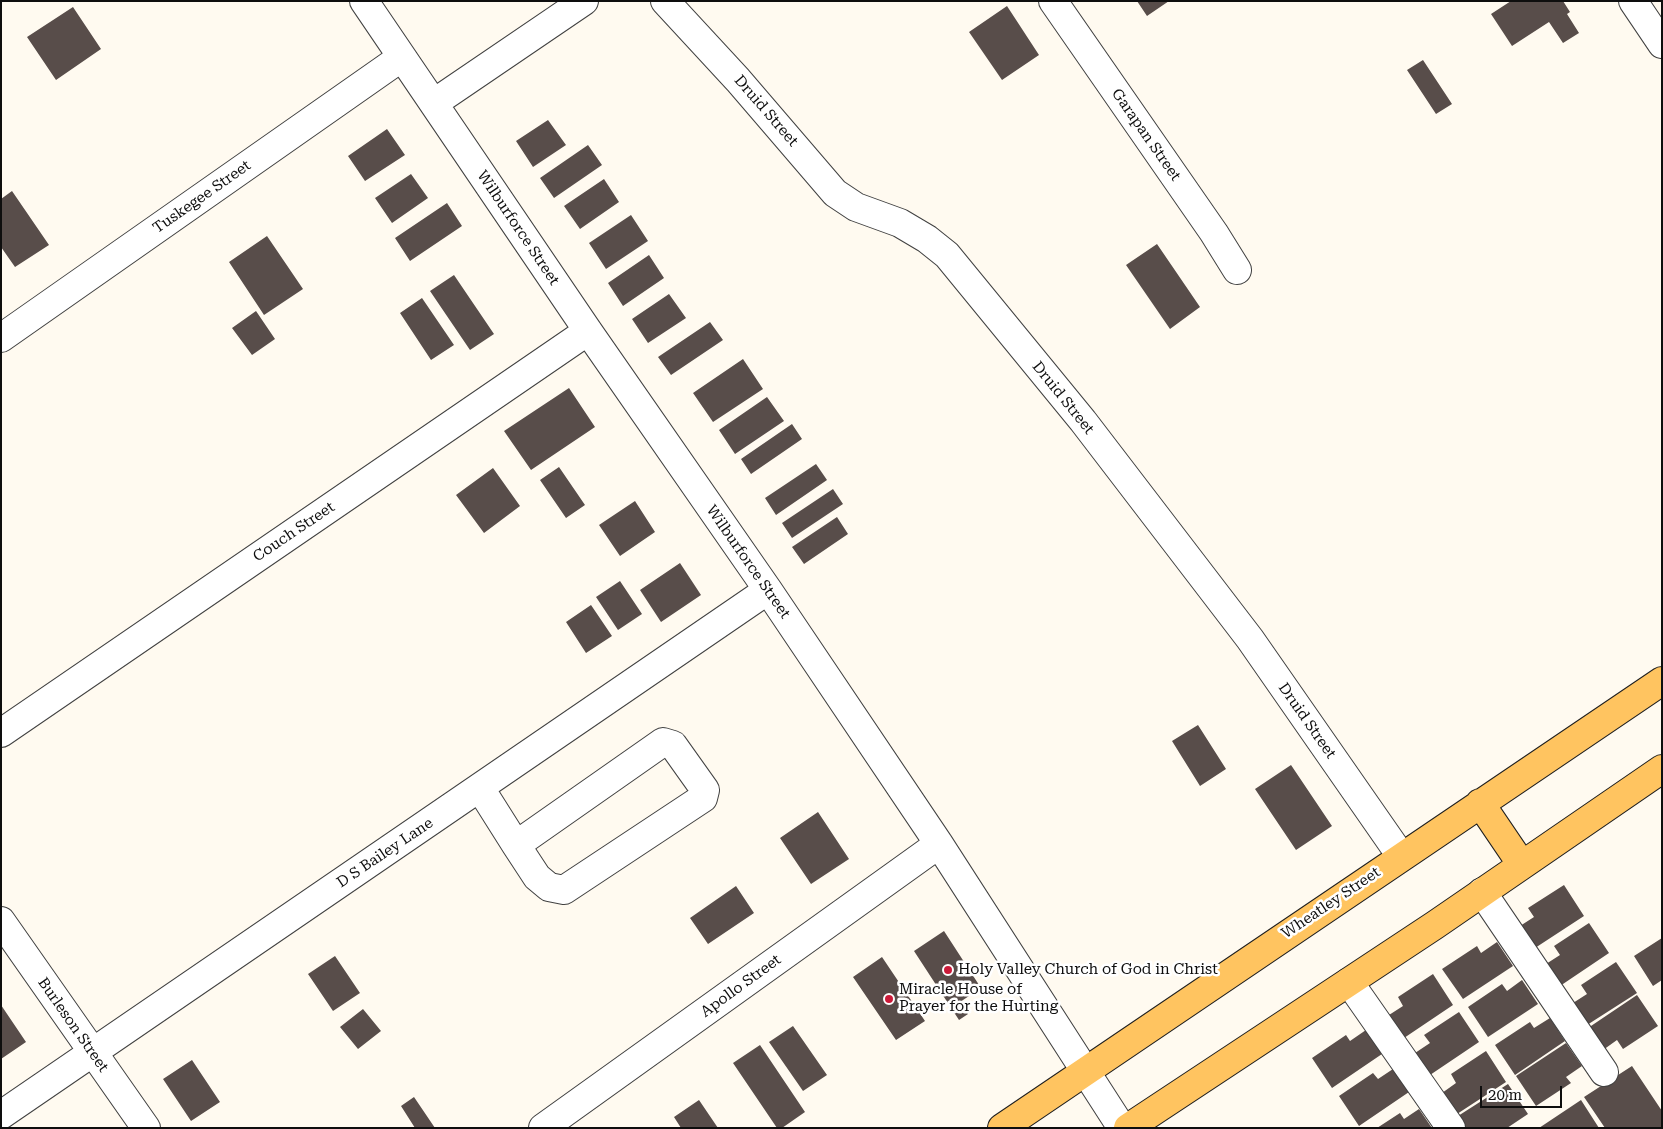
<!DOCTYPE html>
<style>
body{margin:0}
#map{position:relative;width:1663px;height:1129px;overflow:hidden;background:#fffaf0;font-family:"Roboto Serif",serif}
canvas{display:block}
.frame{position:absolute;inset:0;border:2px solid #0e0e0e;pointer-events:none}
.scale{position:absolute;left:1480px;top:1086px;width:82px;height:22px;box-sizing:border-box;border:2px solid #0e0e0e;border-top:0;padding-left:6px;font-size:15px;line-height:18px;white-space:nowrap;color:#0e0e0e;-webkit-text-stroke:4px #fff;paint-order:stroke}
</style>
<div id="map">
<canvas width="1663" height="1129"></canvas>
<div class="frame"></div>
<div class="scale">20 m</div>
</div>
<script>
const ctx = document.querySelector('canvas').getContext('2d');
ctx.lineJoin = 'round';
function fillPath(path, color) { ctx.fillStyle = color; ctx.fill(path, 'evenodd'); }
const shape = rows => new Path2D(rows.map(r => 'M' + r).join(''));
function strokePath(path, color, width, dash) { ctx.strokeStyle = color; ctx.lineWidth = width; ctx.lineCap = dash ? 'butt' : 'round'; ctx.setLineDash(dash || []); ctx.stroke(path); }
function drawText(font, color, halo, rows, align = 'center') {
  ctx.font = font + ' "Roboto Serif",serif'; ctx.lineWidth = 5; ctx.setLineDash([]); ctx.textBaseline = 'middle'; ctx.strokeStyle = halo; ctx.fillStyle = color; for (const [text, x, y, turn = 0] of rows) {
    ctx.save(); ctx.translate(x, y); ctx.rotate((+turn || 0) * Math.PI / 180); ctx.textAlign = isNaN(turn) ? turn : align; if (halo) ctx.strokeText(text, 0, 0); ctx.fillText(text, 0, 0); ctx.restore();
  }
}
fillPath(shape([
 [1137,1,1169,1,1147,16],
 [1511,1,1563,1,1570,12,1567,14,1579,33,1563,43,1549,22,1512,46,1491,14],
 [1007,6,1039,55,1002,80,969,32],
 [73,7,101,49,56,80,27,37],
 [1423,60,1452,104,1436,114,1407,70],
 [548,120,566,145,533,167,516,141],
 [387,129,405,155,365,181,348,156],
 [588,145,602,165,554,198,540,178],
 [411,174,428,198,392,223,375,198],
 [604,179,619,202,580,229,564,206],
 [12,191,49,245,15,267,1,247,1,199],
 [447,203,462,226,410,261,395,238],
 [631,215,648,241,606,269,589,243],
 [267,236,303,289,264,315,229,262],
 [1157,244,1200,307,1170,329,1126,265],
 [649,255,664,278,623,306,608,283],
 [454,275,494,334,470,350,430,291],
 [669,294,686,318,648,343,632,319],
 [422,298,454,345,431,360,400,313],
 [256,311,275,339,252,355,232,328],
 [710,322,723,340,671,375,658,357],
 [743,359,763,389,713,422,693,393],
 [569,388,595,427,531,470,504,431],
 [767,397,784,421,735,454,719,430],
 [792,424,802,439,751,474,741,459],
 [816,464,827,480,776,515,765,498],
 [559,467,585,505,566,518,540,480],
 [493,468,520,506,484,533,456,495],
 [833,489,843,504,792,538,782,523],
 [635,501,655,532,620,556,599,525],
 [837,517,848,534,804,564,792,547],
 [680,563,701,595,661,622,640,590],
 [620,581,642,614,618,630,596,597],
 [591,605,612,636,586,653,566,622],
 [1198,725,1226,769,1200,786,1172,741],
 [1291,765,1332,826,1296,850,1255,789],
 [818,812,849,859,811,884,780,838],
 [1564,885,1584,916,1535,948,1520,926,1534,917,1528,908],
 [736,886,754,913,708,944,690,918],
 [1589,923,1609,953,1560,986,1546,964,1560,955,1554,946],
 [944,931,981,988,960,1002,968,1014,959,1020,914,951],
 [1662,938,1662,980,1653,986,1634,956],
 [1497,942,1513,966,1463,999,1442,969,1477,946,1481,953],
 [335,956,360,993,333,1011,308,974],
 [882,957,925,1021,896,1040,853,977],
 [1616,962,1637,993,1587,1025,1573,1003,1587,994,1581,985],
 [1433,974,1453,1005,1404,1038,1389,1015,1403,1006,1398,997],
 [1522,980,1538,1004,1488,1037,1468,1007,1502,984,1507,991],
 [1637,995,1658,1026,1623,1049,1617,1040,1603,1050,1588,1028],
 [1,1005,26,1042,1,1059],
 [363,1009,381,1031,358,1049,340,1027],
 [1459,1012,1479,1042,1430,1075,1415,1053,1430,1043,1424,1035],
 [1550,1018,1565,1041,1515,1075,1495,1045,1530,1022,1534,1028],
 [793,1026,827,1075,803,1091,769,1042],
 [1366,1030,1382,1054,1332,1088,1312,1058,1346,1035,1350,1041],
 [1566,1043,1582,1066,1566,1077,1571,1083,1536,1106,1516,1076],
 [760,1045,805,1112,782,1128,777,1128,733,1063],
 [1486,1051,1506,1082,1457,1114,1442,1093,1456,1083,1451,1074],
 [192,1060,220,1102,191,1121,163,1079],
 [1632,1066,1662,1111,1662,1128,1605,1128,1584,1097],
 [1393,1069,1409,1092,1359,1126,1339,1096,1373,1073,1378,1079],
 [1508,1084,1528,1114,1507,1128,1466,1128,1458,1116],
 [414,1097,435,1128,415,1128,401,1106],
 [699,1100,718,1128,681,1128,674,1117],
 [1581,1100,1599,1128,1539,1128],
 [1419,1109,1432,1128,1377,1128,1400,1113,1404,1119]
]), '#584d4a');
const minor = shape([
 [364,1,588,331,768,590,939,844,1122,1128],
 [665,1,738,80,835,193,856,207,900,223,927,239,947,255,1083,421,1250,639,1401,856],
 [1053,1,1214,233,1237,270],
 [1633,1,1662,44],
 [434,103,584,1],
 [1,338,402,57],
 [1,733,588,331],
 [480,788,516,845,537,877,549,887,564,890,703,798,705,790,673,745,663,742,516,845],
 [1482,892,1604,1072],
 [1,921,146,1128],
 [1349,982,1451,1128],
 [1,1115,768,590],
 [543,1128,939,844]
]);
const major = shape([
 [1480,803,1522,865],
 [1002,1128,1662,681],
 [1128,1128,1435,925,1662,769]
]);
strokePath(minor, '#414141', 30);
strokePath(major, '#1f1f1f', 30);
strokePath(minor, '#fff', 28);
strokePath(major, '#ffc460', 28);
for (const [x, y, r, color] of [
 [948,970,5,"#cb1a39"],
 [889,999,5,"#cb1a39"]
]) { const dot = new Path2D(); dot.arc(x, y, r, 0, 2 * Math.PI); ctx.fillStyle = color; ctx.fill(dot); strokePath(dot, '#fff', 2); }
drawText('15px', '#0e0e0e', '#fff', [
 ["Druid Street",766,111,49],
 ["Garapan Street",1146,135,55],
 ["Tuskegee Street",202,197,-35],
 ["Wilburforce Street",518,228,56],
 ["Druid Street",1063,398,51],
 ["Couch Street",294,532,-34],
 ["Wilburforce Street",748,562,55],
 ["Druid Street",1307,721,55],
 ["D S Bailey Lane",385,853,-34],
 ["Wheatley Street",1331,903,-34],
 ["Apollo Street",741,986,-36],
 ["Burleson Street",73,1025,55]
]);
drawText('15px', '#0e0e0e', '#fff', [
 ["Holy Valley Church of God in Christ",958,970],
 ["Miracle House of",899,990],
 ["Prayer for the Hurting",899,1007]
], 'left');
</script>
